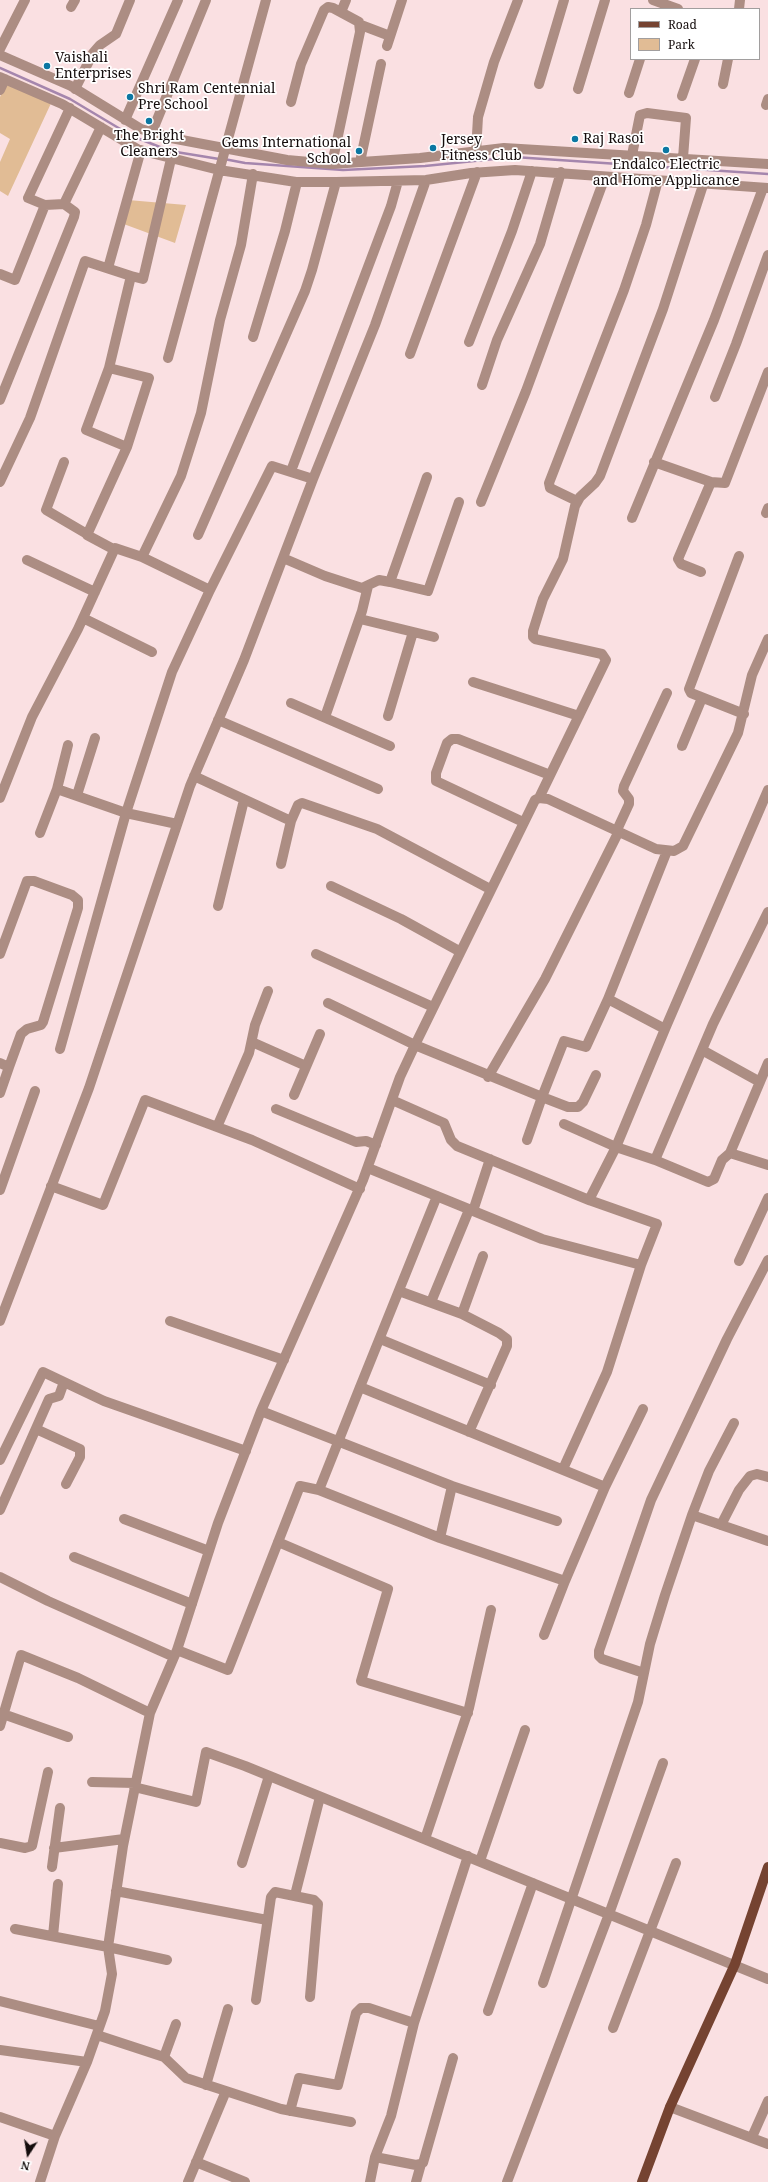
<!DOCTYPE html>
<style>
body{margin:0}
#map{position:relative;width:768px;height:2182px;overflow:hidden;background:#fae0e2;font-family:"Noto Serif",serif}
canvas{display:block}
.legend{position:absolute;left:630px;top:8px;width:130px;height:52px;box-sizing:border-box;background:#fff;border:1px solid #a19e9e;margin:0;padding:5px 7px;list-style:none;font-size:12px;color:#140c0c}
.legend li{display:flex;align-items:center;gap:8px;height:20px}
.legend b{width:20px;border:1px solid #a19e9e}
.north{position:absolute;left:8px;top:2134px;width:40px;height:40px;-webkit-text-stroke:3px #fff;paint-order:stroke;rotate:192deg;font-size:11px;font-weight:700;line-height:16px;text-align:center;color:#140c0c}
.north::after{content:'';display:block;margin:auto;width:14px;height:18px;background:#140c0c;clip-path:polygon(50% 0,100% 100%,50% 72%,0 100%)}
</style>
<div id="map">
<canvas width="768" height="2182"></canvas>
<ul class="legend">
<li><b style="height:5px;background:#754331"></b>Road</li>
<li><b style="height:11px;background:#e1bc95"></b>Park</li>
</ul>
<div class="north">N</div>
</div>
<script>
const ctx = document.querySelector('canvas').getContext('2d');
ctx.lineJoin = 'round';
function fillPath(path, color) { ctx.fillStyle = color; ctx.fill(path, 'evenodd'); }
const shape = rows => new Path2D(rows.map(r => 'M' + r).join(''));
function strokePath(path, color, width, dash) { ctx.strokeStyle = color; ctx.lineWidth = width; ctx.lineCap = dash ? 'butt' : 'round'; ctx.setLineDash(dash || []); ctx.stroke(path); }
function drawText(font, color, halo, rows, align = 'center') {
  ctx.font = font + ' "Noto Serif",serif'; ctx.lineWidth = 3.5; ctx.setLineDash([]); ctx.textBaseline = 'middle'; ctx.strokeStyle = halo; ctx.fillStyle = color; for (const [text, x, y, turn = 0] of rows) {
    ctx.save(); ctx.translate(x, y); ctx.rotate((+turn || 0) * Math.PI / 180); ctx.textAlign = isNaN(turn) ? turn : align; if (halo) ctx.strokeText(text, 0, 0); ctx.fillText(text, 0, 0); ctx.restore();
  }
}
fillPath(shape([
 [6,83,53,99,8,196,0,191,0,162,10,139,0,133,0,97],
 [128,200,186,205,175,243,121,223]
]), '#e1bc95');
strokePath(shape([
 [0,68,70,99,132,136,170,151,219,159],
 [224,159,245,163,343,170,425,166,514,157,768,174]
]), '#a586ad', 2.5);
strokePath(shape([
 [653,0,678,9],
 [71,7,75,0],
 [739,9,740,0],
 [341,12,346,0],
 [361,25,390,36],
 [387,46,402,0],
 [0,49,25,0],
 [0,55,71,86,141,129,171,138,287,160,332,164,420,158,504,148,768,164],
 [0,77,62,104,139,150,219,170,296,182,336,182,426,180,471,173,515,170,768,188],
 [539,84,564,0],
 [723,84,728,59],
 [75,89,93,53,100,45,116,34,130,0],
 [578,89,605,0],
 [0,90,5,79],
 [629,93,640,59],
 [682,96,695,59],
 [291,102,301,64,324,10,328,7,333,8,359,22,360,32,332,164],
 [766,105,768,99],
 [125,120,178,0],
 [152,132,206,0],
 [476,152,478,117,494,62,518,0],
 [632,155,640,115,647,113,686,118,683,158],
 [360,162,381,64],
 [45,205,28,198,70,108],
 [108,268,141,150],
 [0,274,15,280,45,205,64,204],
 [131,276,143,279,171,159],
 [253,337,285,231,297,182],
 [469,342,512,231,532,171],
 [410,354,477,172],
 [168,358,266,0],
 [109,368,149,378,127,447,87,535,115,550],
 [482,385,497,340,540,244,561,172],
 [715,397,736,344,768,255],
 [0,400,74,217,75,212,64,204,101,127],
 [64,462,46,510,87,534],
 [654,462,711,482,725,483,768,372],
 [291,471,391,206,398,181],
 [427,477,390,582,428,591,459,502],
 [0,482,30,418,85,261,131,276,109,368,86,430,127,447],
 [577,501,550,488,549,483,624,290,646,225,658,180],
 [481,502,526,391,605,177],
 [766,513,768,508],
 [632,518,714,320,763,188],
 [198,535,305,291,312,270,336,182],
 [739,556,689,689,691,693,744,714],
 [142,557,210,590],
 [283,558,325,576,362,588,379,580,390,582],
 [27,560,95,592],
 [701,572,681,564,678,559,711,482],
 [83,618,152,652],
 [360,619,434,637],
 [473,682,579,716],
 [291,703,390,746],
 [388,716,413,632],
 [325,717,362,611,368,586],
 [218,720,378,789],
 [68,745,57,789,126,813,177,824],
 [682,746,702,698],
 [194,776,291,821],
 [77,795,95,738],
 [0,798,32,717,78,629,115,548,142,557,181,476,201,413,220,320,241,245,253,174],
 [539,798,606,660,602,654,535,639,533,637,533,631,543,599,563,559,575,506,580,497,595,483,600,476,663,309,704,182],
 [523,822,436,781,436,773,447,743,452,739,458,739,550,775],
 [617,830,629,804,629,799,623,791,624,786,667,693],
 [40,833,57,789],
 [281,864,291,821,298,805,302,803,377,829,490,889],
 [331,886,401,919,459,951],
 [218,906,244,800],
 [0,954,27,881,34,881,72,895,78,900,78,908,43,1022,41,1025,27,1029,21,1034,9,1067],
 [316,954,433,1007],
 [328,1003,415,1045,542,1097,564,1041,586,1047,608,999],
 [665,1029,768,790],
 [252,1042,306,1066],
 [60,1049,126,813,172,672,210,590,272,466,313,479],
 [702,1050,760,1082],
 [0,1063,9,1067,0,1093],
 [488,1077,545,979,619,831],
 [294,1095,320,1034],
 [392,1100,444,1123,451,1140,457,1146,589,1200,616,1147,655,1160,708,1182,714,1179,722,1160,730,1153,768,1165],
 [276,1109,356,1142,366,1141,376,1145],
 [564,1124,616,1147,665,1029,608,999,667,851],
 [217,1127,249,1053,255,1025,268,991],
 [527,1140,542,1097,568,1107,578,1107,583,1102,596,1075],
 [730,1153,768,1063],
 [655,1160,713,1024,768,912],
 [368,1168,542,1239,641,1265],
 [51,1186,103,1205,145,1100,252,1140,360,1189],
 [0,1190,35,1091],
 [473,1211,490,1159],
 [739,1261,768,1198],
 [399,1291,462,1314,499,1333,507,1339,507,1346,469,1432],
 [431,1302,469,1210],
 [462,1314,483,1256],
 [0,1321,89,1088,190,786,244,660,313,479,375,325,426,180],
 [170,1321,284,1360],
 [380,1339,491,1385],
 [360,1387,605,1487,565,1581,440,1538,319,1490,360,1387],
 [360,1387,437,1196],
 [261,1411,452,1486,557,1521],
 [36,1429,80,1449,80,1457,66,1484],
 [0,1460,43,1372,104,1401,246,1451],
 [563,1469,607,1372,641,1265,657,1224,589,1200],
 [605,1487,643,1409],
 [0,1510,49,1399,59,1396,64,1382],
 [692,1515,709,1471,734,1423],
 [124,1519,209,1551],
 [721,1525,739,1490,750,1476,757,1474,768,1477],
 [440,1538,452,1486],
 [278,1542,388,1589,361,1681,468,1713],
 [74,1557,192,1604],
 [0,1577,48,1601,174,1657],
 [544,1635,565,1581],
 [177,1650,228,1670,300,1486,319,1490],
 [644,1673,602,1659,599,1656,599,1651,651,1500,727,1339,768,1260],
 [3,1714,68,1737],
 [0,1726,21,1655,78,1678,150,1713],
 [92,1782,135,1783],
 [134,1787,196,1802,206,1752,245,1766,768,1979],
 [425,1839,469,1708,491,1610],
 [0,1843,25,1848,32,1846,48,1772],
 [54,1848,124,1839],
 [480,1861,525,1730],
 [242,1863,269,1776],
 [52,1867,60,1808],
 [116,1891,267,1920],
 [295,1895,320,1797],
 [15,1929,108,1947,167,1960],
 [53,1936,58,1884],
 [543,1983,638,1702,650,1644,665,1595,692,1515,768,1541],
 [256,2000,271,1897,275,1892,314,1900,318,1904,310,1997],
 [0,2001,99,2026],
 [488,2011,533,1883],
 [613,2028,676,1863],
 [97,2035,164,2057,186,2078,281,2109,351,2122],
 [0,2050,87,2062],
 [164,2057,176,2024],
 [206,2085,228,2009],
 [670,2107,768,2144],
 [290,2111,299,2078,338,2085,356,2013,361,2008,369,2008,414,2023],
 [0,2117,55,2136],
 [752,2137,768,2101],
 [375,2157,416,2165,423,2163,453,2058],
 [196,2162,245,2182],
 [40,2182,55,2136,87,2062,105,2011,112,1974,108,1947,123,1846,150,1713,177,1650,218,1523,261,1411,363,1180,400,1077,415,1045,535,800,539,798,548,799,656,849,674,851,683,846,738,733,752,675,768,639],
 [188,2182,226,2091],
 [370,2182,375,2157,391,2116,414,2023,468,1856],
 [416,2182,421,2164],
 [507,2182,609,1914,663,1763]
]), '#ac8d83', 10);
strokePath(shape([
 [642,2182,670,2107,735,1964,768,1867]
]), '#754331', 10);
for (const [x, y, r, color] of [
 [47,66,4,"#0b77a2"],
 [130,97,4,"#0b77a2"],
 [149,121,4,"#0b77a2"],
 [575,139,4,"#0b77a2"],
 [433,148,4,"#0b77a2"],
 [666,150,4,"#0b77a2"],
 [359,151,4,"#0b77a2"]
]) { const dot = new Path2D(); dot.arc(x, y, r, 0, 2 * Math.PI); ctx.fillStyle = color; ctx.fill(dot); strokePath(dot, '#fff', 1.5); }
drawText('14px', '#140c0c', '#fff', [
 ["Vaishali",55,58],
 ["Enterprises",55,74],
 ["Shri Ram Centennial",138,89],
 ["Pre School",138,105],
 ["The Bright",149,136,"center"],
 ["Cleaners",149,152,"center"],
 ["Raj Rasoi",583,139],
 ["Jersey",441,140],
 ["Fitness Club",441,156],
 ["Gems International",351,143,"right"],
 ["School",351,159,"right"],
 ["Endalco Electric",666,165,"center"],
 ["and Home Applicance",666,181,"center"]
], 'left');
</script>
